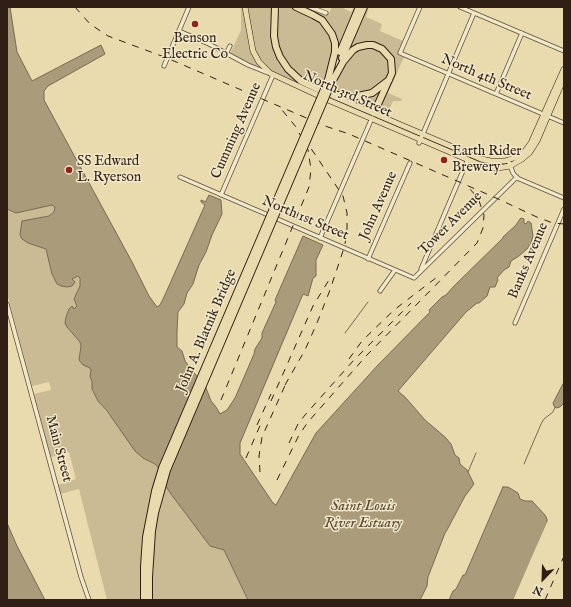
<!DOCTYPE html>
<style>
body{margin:0}
#map{position:relative;width:571px;height:607px;overflow:hidden;background:#e9dbae;font-family:"IM FELL English",serif}
canvas{display:block}
.frame{position:absolute;inset:0;border:8px solid #311f15;pointer-events:none}
.north{position:absolute;left:523px;top:559px;width:40px;height:40px;-webkit-text-stroke:3px #f1e8ca;paint-order:stroke;rotate:203deg;font-size:11px;font-weight:700;line-height:16px;text-align:center;color:#311f15}
.north::after{content:'';display:block;margin:auto;width:14px;height:18px;background:#311f15;clip-path:polygon(50% 0,100% 100%,50% 72%,0 100%)}
</style>
<div id="map">
<canvas width="571" height="607"></canvas>
<div class="frame"></div>
<div class="north">N</div>
</div>
<script>
const ctx = document.querySelector('canvas').getContext('2d');
ctx.lineJoin = 'round';
function fillPath(path, color) { ctx.fillStyle = color; ctx.fill(path, 'evenodd'); }
const shape = rows => new Path2D(rows.map(r => 'M' + r).join(''));
function strokePath(path, color, width, dash) { ctx.strokeStyle = color; ctx.lineWidth = width; ctx.lineCap = dash ? 'butt' : 'round'; ctx.setLineDash(dash || []); ctx.stroke(path); }
function drawText(font, color, halo, rows, align = 'center') {
  ctx.font = font + ' "IM FELL English",serif'; ctx.lineWidth = 3; ctx.setLineDash([]); ctx.textBaseline = 'middle'; ctx.strokeStyle = halo; ctx.fillStyle = color; for (const [text, x, y, turn = 0] of rows) {
    ctx.save(); ctx.translate(x, y); ctx.rotate((+turn || 0) * Math.PI / 180); ctx.textAlign = isNaN(turn) ? turn : align; if (halo) ctx.strokeText(text, 0, 0); ctx.fillText(text, 0, 0); ctx.restore();
  }
}
fillPath(shape([
 [240,7,244,7,250,49,256,61,263,70,230,54,241,30,241,9],
 [248,7,272,7,278,58,314,91,272,72,263,63,256,52,252,38],
 [281,7,290,7,312,16,319,20,327,29,334,48,326,79,335,83,347,59,359,49,368,47,379,49,390,62,389,76,379,86,361,95,335,93,304,80,291,69,281,52,277,36,278,11],
 [299,7,306,7,326,15,329,13,332,7,341,7,351,12,354,7,357,7,335,60,330,27],
 [367,7,369,7,366,17,382,24,380,31,403,41,398,54,404,57,388,93,402,99,401,101,393,101,387,115,378,111,392,77,390,53,383,47,372,43,345,55,360,20],
 [385,85,373,108,350,101,344,98,352,98],
 [52,205,55,207,54,212,49,216,22,221,28,243,46,249,52,274,54,279,67,287,72,279,78,276,80,278,80,286,74,299,77,306,74,309,69,309,66,316,67,327,80,342,81,346,79,360,83,365,90,368,91,370,90,377,92,381,92,389,98,401,143,458,155,464,158,467,165,485,171,494,210,546,224,550,248,600,107,600,79,489,60,494,58,485,76,479,69,452,51,457,34,394,51,390,49,382,32,386,7,293,7,209,9,211]
]), '#cabb94');
const water = shape([
 [7,7,10,7,17,52,32,81,101,45,105,54,48,86,44,91,44,100,132,262,149,296,157,307,160,305,164,297,205,205,201,202,201,200,206,202,206,201,209,195,221,200,222,214,212,235,206,252,199,265,193,284,187,293,184,304,178,312,177,331,177,347,182,351,185,361,206,388,211,401,216,407,220,414,227,410,235,398,254,354,255,349,262,338,262,333,276,302,275,300,303,236,323,245,316,260,316,276,313,278,308,296,303,294,240,443,240,454,273,503,276,505,316,433,378,365,430,312,429,310,442,297,446,295,454,286,503,238,503,237,516,225,520,219,521,218,524,219,524,223,526,224,528,221,531,223,533,236,531,243,527,249,519,256,511,261,509,267,504,270,497,278,498,280,495,287,490,287,487,296,479,303,477,303,466,312,398,391,405,397,425,420,445,437,451,444,455,455,459,458,460,464,467,470,474,484,465,496,447,530,445,533,428,577,427,586,420,600,248,600,224,550,210,546,171,494,165,485,158,467,155,464,143,458,135,451,107,411,98,401,92,389,92,381,90,377,91,370,90,368,83,365,79,360,81,346,80,342,67,327,65,323,66,317,69,309,72,306,74,309,77,306,74,299,80,286,80,278,78,276,72,279,75,282,72,286,67,287,61,286,57,284,52,274,46,249,28,243,22,239,20,235,22,221,49,216,54,212,55,207,52,205,16,213,7,209,7,7],
 [564,382,564,403,560,407,556,408,554,406,553,403,564,382],
 [503,487,508,487,518,493,520,499,525,501,532,501,545,515,547,519,547,522,536,549,517,592,513,600,449,600,453,591,456,589,463,575,465,575,503,487],
 [7,523,17,546,45,600,7,600,7,523]
]);
fillPath(water, '#aa9b7a');
strokePath(water, '#7a6952', 1);
fillPath(shape([
 [547,522,549,522,538,550,515,600,513,600]
]), '#e9dbae');
strokePath(shape([
 [345,333,368,302],
 [524,464,541,424,544,419,553,412,555,407],
 [468,472,476,453]
]), '#7a6952', 1);
const street = shape([
 [310,7,326,13],
 [420,7,400,53,564,123],
 [460,7,564,51],
 [179,31,209,44,248,65,273,75,221,195],
 [226,54,230,46],
 [164,66,189,7],
 [496,94,522,33],
 [419,143,474,13],
 [508,160,513,173,517,178,564,198],
 [180,177,414,278,517,177],
 [320,238,372,118],
 [368,259,410,163],
 [421,269,468,159],
 [380,291,395,270],
 [7,304,81,577,89,600],
 [515,323,564,209]
]);
const primary = shape([
 [245,7,253,51,259,62,270,73,328,100,485,167,498,168,510,166,522,159,530,152,537,141,564,78],
 [333,96,481,159,491,161,505,161,519,156,525,151,531,143,564,69]
]);
const highway = shape([
 [275,7,274,36,276,47,280,57,288,69,301,81,328,94,353,97,372,93,389,80],
 [296,7,313,15,322,20,332,34,335,43,335,52,328,80],
 [340,52,359,7],
 [342,58,364,7],
 [332,82,343,62,353,50,358,47,367,45,373,45,382,49,391,59,392,73,374,113]
]);
strokePath(street, '#5f4e3b', 5);
strokePath(primary, '#311f15', 6);
strokePath(highway, '#311f15', 8);
strokePath(street, '#f1e8ca', 3.5);
strokePath(primary, '#e9dbae', 5);
strokePath(highway, '#e9dbae', 6);
strokePath(shape([
 [75,7,90,24,108,36,167,58,325,126,349,134,496,198,539,218,553,223,564,224],
 [349,359,362,341,394,310,441,274],
 [285,385,305,350,317,323,330,290,344,248,347,234,347,213,343,196,310,147],
 [221,400,309,187,311,169,308,150,296,127,282,110],
 [271,401,313,306,332,275],
 [257,425,271,394],
 [289,443,298,424,305,415,353,361,411,303],
 [246,458,262,421],
 [260,472,259,456,262,437,287,381],
 [277,480,299,435,308,422,367,355,477,243,483,228,484,215,478,198,469,188],
 [545,600,564,556]
]), '#311f15', 1, [7, 7]);
const highwayBridge = shape([
 [144,600,144,567,146,537,155,491,162,468,328,80],
 [149,600,149,577,152,531,155,513,167,470,332,82]
]);
strokePath(highwayBridge, '#311f15', 8, []);
strokePath(highwayBridge, '#e9dbae', 6);
for (const [x, y, r, color] of [
 [195,24,4,"#8f2418"],
 [444,160,4,"#8f2418"],
 [69,170,4,"#8f2418"]
]) { const dot = new Path2D(); dot.arc(x, y, r, 0, 2 * Math.PI); ctx.fillStyle = color; ctx.fill(dot); strokePath(dot, '#f1e8ca', 1.5); }
drawText('14px', '#311f15', '#f1e8ca', [
 ["Benson",195,39,"center"],
 ["Electric Co",195,55,"center"],
 ["Earth Rider",452,152],
 ["Brewery",452,168],
 ["SS Edward",77,162],
 ["L. Ryerson",77,178]
], 'left');
drawText('14px', '#311f15', '#f1e8ca', [
 ["North 4th Street",486,78,23],
 ["North 3rd Street",347,95,24],
 ["Cumming Avenue",237,131,-66],
 ["John Avenue",379,206,-66],
 ["North 1st Street",305,219,23],
 ["Tower Avenue",451,224,-45],
 ["Banks Avenue",529,261,-67],
 ["John A. Blatnik Bridge",207,331,-67],
 ["Main Street",58,449,75]
]);
drawText('italic 15px', '#5b4a38', '#f1e8ca', [
 ["Saint Louis",363,507],
 ["River Estuary",363,524]
]);
</script>
